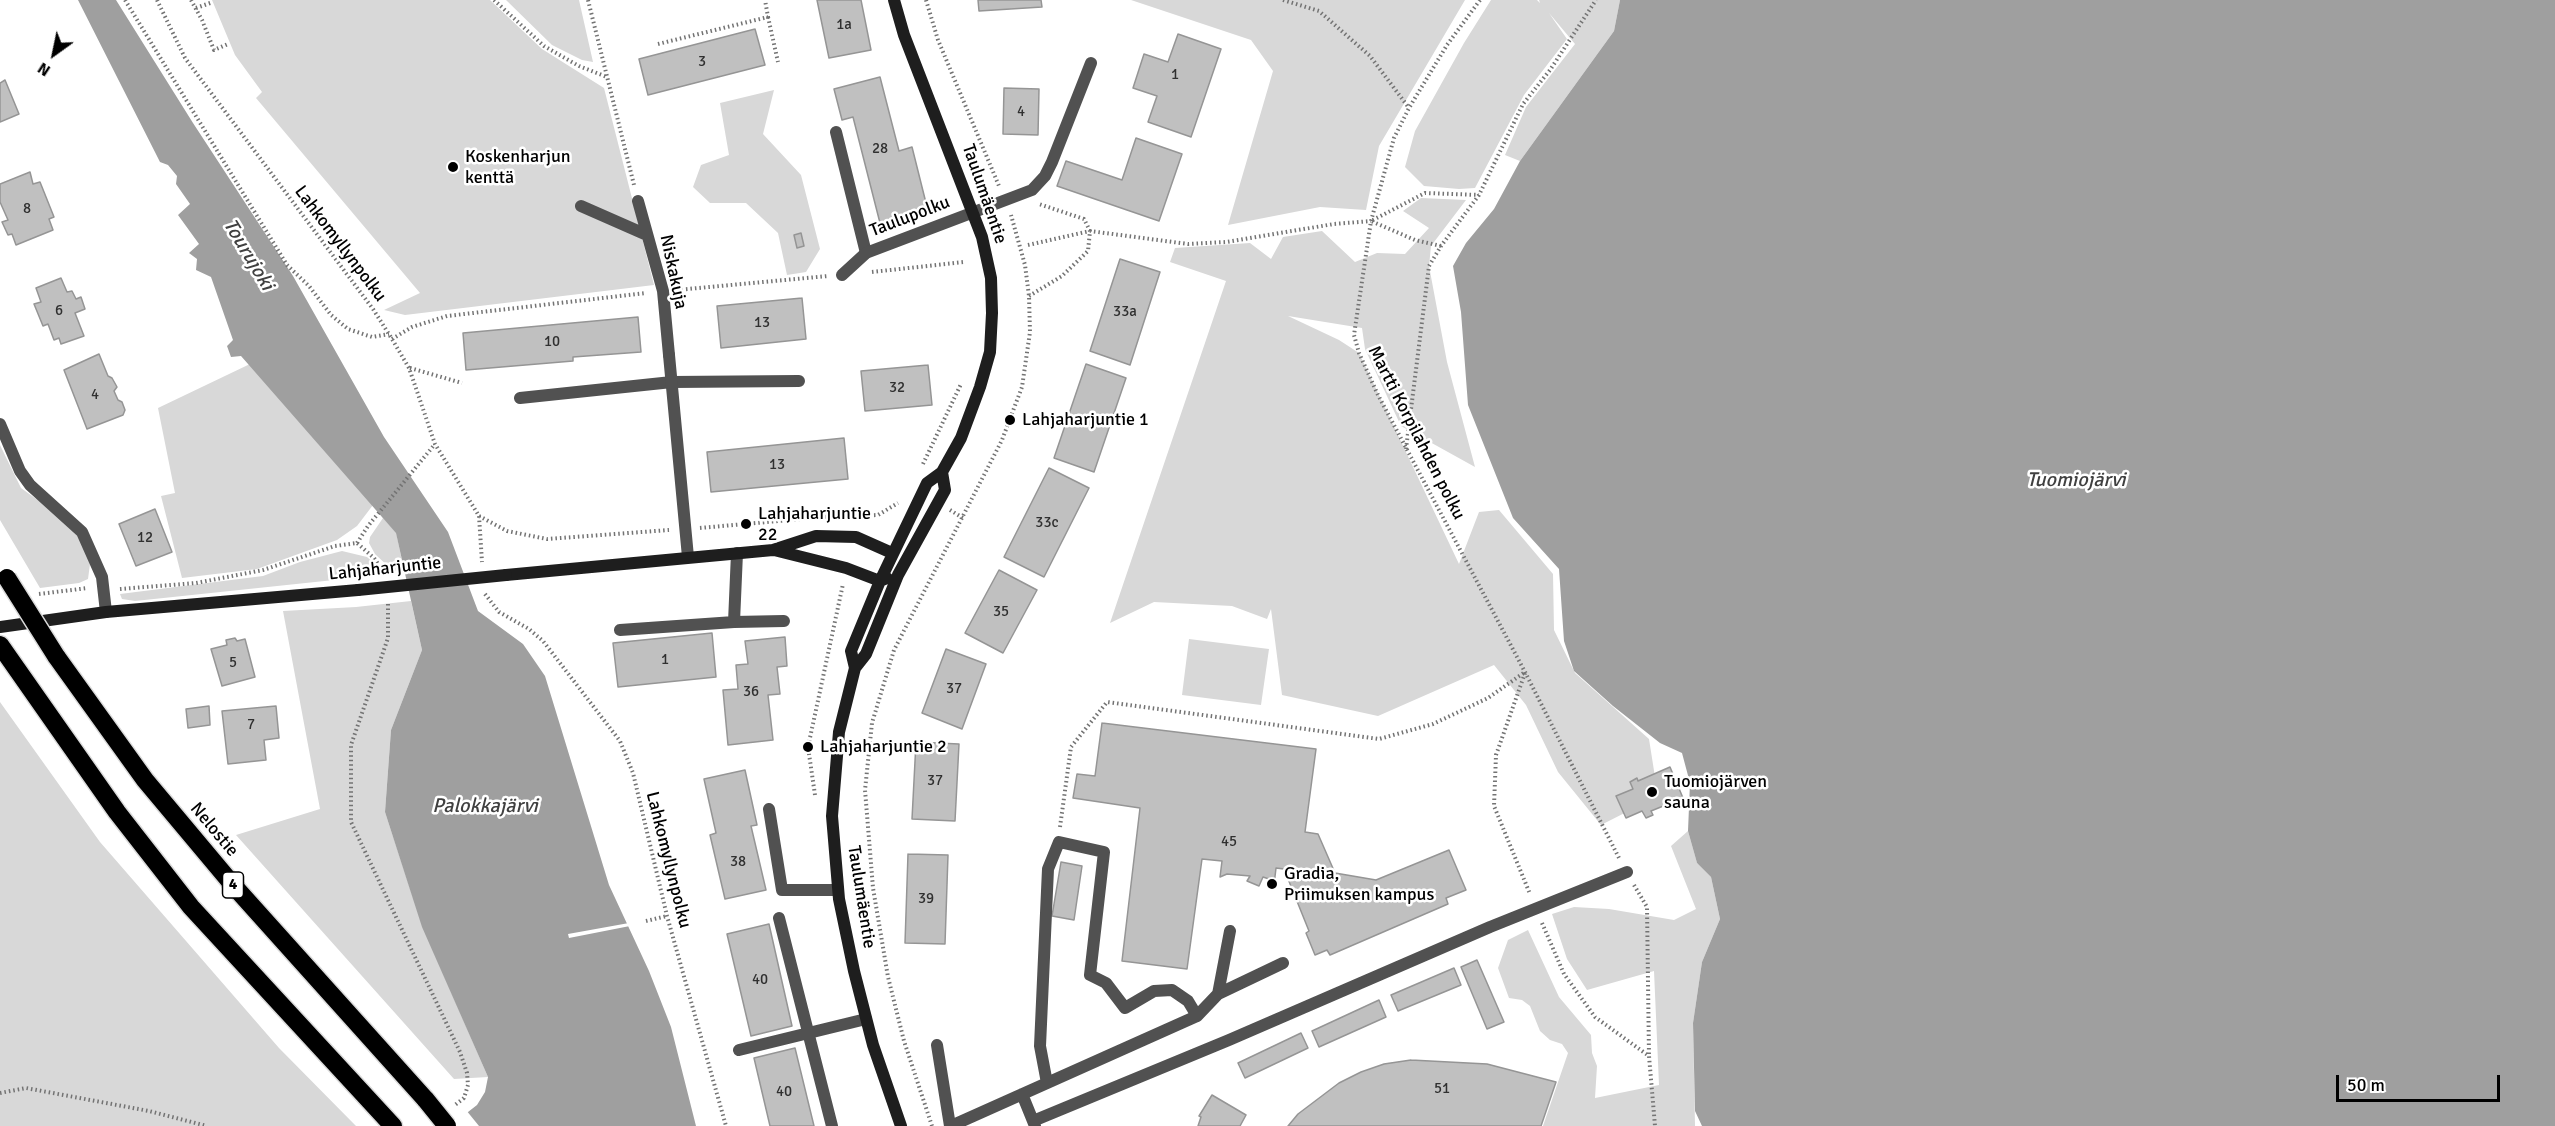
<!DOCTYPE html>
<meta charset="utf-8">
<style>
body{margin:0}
#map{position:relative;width:2555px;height:1126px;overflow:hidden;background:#fff;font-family:Signika,sans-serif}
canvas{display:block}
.north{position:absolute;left:24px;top:24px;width:60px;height:60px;-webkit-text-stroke:4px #fff;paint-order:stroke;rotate:213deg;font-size:16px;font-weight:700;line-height:24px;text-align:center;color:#000}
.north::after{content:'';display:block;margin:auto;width:21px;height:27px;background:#000;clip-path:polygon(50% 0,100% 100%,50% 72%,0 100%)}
.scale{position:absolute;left:2336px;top:1075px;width:164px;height:27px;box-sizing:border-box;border:3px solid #000;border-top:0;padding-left:8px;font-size:18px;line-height:21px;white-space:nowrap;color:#000;-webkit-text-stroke:4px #fff;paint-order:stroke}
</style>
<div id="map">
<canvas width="2555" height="1126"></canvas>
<div class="north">N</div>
<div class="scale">50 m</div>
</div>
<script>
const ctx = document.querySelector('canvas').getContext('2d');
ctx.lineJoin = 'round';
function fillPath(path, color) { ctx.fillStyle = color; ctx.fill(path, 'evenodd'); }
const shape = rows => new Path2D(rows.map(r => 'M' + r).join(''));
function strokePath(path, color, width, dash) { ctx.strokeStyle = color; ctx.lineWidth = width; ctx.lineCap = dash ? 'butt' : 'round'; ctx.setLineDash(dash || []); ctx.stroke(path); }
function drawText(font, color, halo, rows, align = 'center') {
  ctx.font = font + ' Signika,sans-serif'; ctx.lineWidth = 5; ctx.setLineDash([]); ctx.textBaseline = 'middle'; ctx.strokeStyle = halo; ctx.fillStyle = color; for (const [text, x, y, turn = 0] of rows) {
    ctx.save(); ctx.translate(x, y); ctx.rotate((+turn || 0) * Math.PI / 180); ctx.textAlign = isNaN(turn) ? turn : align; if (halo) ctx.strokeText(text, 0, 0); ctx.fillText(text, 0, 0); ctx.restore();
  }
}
fillPath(shape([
 [212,0,490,0,542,49,604,88,654,285,405,315,384,310,420,293,256,98,262,92,235,55],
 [506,0,579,0,593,62,582,60,552,45],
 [1131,0,1465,0,1379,146,1366,210,1320,207,1228,225,1273,71,1251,40],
 [1491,0,1537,0,1540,3,1539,0,1620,0,1614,31,1520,161,1505,155,1526,107,1575,44,1549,13,1567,39,1524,95,1475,188,1459,189,1424,186,1405,167,1415,131,1464,43],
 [774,90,763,134,801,175,820,249,806,272,787,275,778,233,746,203,710,203,693,187,701,165,729,155,720,103],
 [1421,198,1466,200,1431,246,1429,266,1447,362,1475,467,1401,426,1365,349,1362,328,1288,316,1339,340,1359,353,1459,564,1479,512,1499,510,1553,574,1554,630,1575,673,1649,739,1658,796,1601,825,1558,772,1526,705,1494,665,1378,716,1282,695,1271,609,1267,619,1232,606,1154,602,1110,623,1226,281,1170,262,1175,248,1250,243,1271,259,1283,237,1322,231,1355,262,1377,253,1405,254,1429,228,1403,211],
 [250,364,373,505,357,526,337,540,257,569,182,578,161,496,175,493,158,408],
 [0,445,21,488,64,519,80,539,90,564,88,579,79,583,40,588,0,520],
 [383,518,396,532,404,570,393,571,375,554,369,543,370,537],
 [342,551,367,557,375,564,377,573,353,578,135,601,122,599,120,594,263,576,300,562],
 [411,601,422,650,391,730,385,812,422,925,488,1077,454,1079,236,835,320,809,283,611,356,607],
 [1189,639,1269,649,1261,705,1182,695],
 [0,702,100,842,279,1048,356,1126,0,1126],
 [1688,831,1697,863,1711,877,1720,919,1702,962,1693,1023,1695,1126,1543,1126,1568,1053,1562,1044,1550,1040,1540,1031,1530,1006,1522,1000,1509,998,1498,968,1508,940,1528,930,1559,997,1591,1035,1592,1053,1597,1066,1595,1098,1659,1085,1654,971,1587,990,1567,959,1552,914,1574,907,1609,909,1674,920,1696,909,1671,846]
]), '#d8d8d8');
fillPath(shape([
 [78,0,116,0,193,123,293,276,384,437,448,532,478,611,523,644,545,676,609,885,649,971,671,1027,696,1126,450,1126,477,1105,485,1092,488,1077,422,927,385,812,391,730,422,650,396,533,241,356,231,357,227,346,233,340,211,277,196,270,197,259,189,253,199,244,178,215,190,204,176,184,177,176,168,165,160,162],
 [1620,0,2555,0,2555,1126,1702,1126,1695,1111,1693,1023,1702,962,1720,919,1711,877,1697,863,1688,831,1690,783,1682,753,1660,743,1613,706,1574,671,1564,641,1559,569,1513,518,1468,405,1461,312,1453,266,1466,243,1494,209,1520,161,1614,31]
]), '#9f9f9f');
fillPath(shape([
 [629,923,630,926,569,938,568,934],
 [466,1110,479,1126,447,1126,448,1124]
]), '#fff');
const building = shape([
 [817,0,861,0,871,50,829,58,817,0],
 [978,0,1041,0,1042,7,979,11,978,0],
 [755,29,765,65,648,95,639,59,755,29],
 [1178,34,1221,49,1191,137,1148,122,1157,96,1133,88,1144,54,1168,62,1178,34],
 [880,77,899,151,912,147,928,211,880,223,853,117,842,120,834,89,880,77],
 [5,80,19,114,0,122,0,83,5,80],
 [1004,88,1039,89,1038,135,1003,134,1004,88],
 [1136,138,1182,154,1159,221,1057,186,1066,161,1122,180,1136,138],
 [30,172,33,184,40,182,54,217,49,219,53,230,16,245,12,234,8,235,2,222,8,220,0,202,0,184,30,172],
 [801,233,804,246,797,248,794,235,801,233],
 [1120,259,1160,272,1130,365,1090,351,1120,259],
 [61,278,67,292,72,291,76,299,81,297,85,309,75,313,84,336,61,344,59,338,54,340,48,324,43,326,34,304,41,302,36,288,61,278],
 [802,298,806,339,721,348,717,306,802,298],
 [638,317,641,352,573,357,573,361,466,370,463,333,638,317],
 [99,354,108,376,112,378,117,387,114,391,118,400,122,402,125,410,123,415,87,429,64,370,99,354],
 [1086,364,1126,378,1094,472,1054,458,1086,364],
 [928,365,932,405,865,411,861,371,928,365],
 [844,438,848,479,711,492,707,452,844,438],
 [1049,468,1089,488,1044,577,1004,557,1049,468],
 [155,509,172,552,136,566,119,524,155,509],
 [999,570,1037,590,1003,653,965,633,999,570],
 [712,633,716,677,618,687,613,643,712,633],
 [785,637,787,666,777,667,780,694,768,695,773,740,728,745,723,690,738,689,736,665,748,664,745,641,785,637],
 [235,638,237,641,245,639,255,677,222,686,211,649,227,645,226,640,235,638],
 [946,649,986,664,962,729,922,713,946,649],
 [209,706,210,725,188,728,186,709,209,706],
 [276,706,279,738,264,740,266,760,228,764,222,711,276,706],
 [1102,723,1316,749,1305,832,1318,834,1335,873,1376,880,1449,850,1466,890,1446,898,1448,904,1330,955,1327,950,1315,955,1306,933,1309,931,1284,869,1276,868,1274,885,1269,879,1263,877,1259,886,1247,881,1250,876,1227,874,1220,877,1222,861,1202,859,1187,969,1122,961,1140,808,1073,798,1077,774,1095,776,1102,723],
 [916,742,959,744,955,821,912,819,916,742],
 [1670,767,1683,798,1651,811,1653,815,1646,818,1642,811,1626,818,1616,796,1633,789,1630,782,1637,778,1638,781,1670,767],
 [745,770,757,825,751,826,766,890,725,899,710,835,716,833,704,779,745,770],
 [908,854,948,855,945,944,905,943,908,854],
 [1061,862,1082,866,1074,920,1052,916,1061,862],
 [769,924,792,1026,751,1036,727,934,769,924],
 [1477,960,1504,1022,1487,1029,1461,967,1477,960],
 [1454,968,1461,985,1398,1011,1391,995,1454,968],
 [1379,1000,1386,1017,1319,1047,1312,1031,1379,1000],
 [1301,1033,1308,1048,1245,1078,1238,1063,1301,1033],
 [795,1048,814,1126,770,1126,754,1058,795,1048],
 [1411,1060,1487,1064,1556,1082,1541,1126,1288,1126,1298,1114,1339,1083,1361,1072,1384,1064,1411,1060],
 [1212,1095,1246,1115,1240,1126,1198,1126,1201,1117,1199,1116,1212,1095]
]);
fillPath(building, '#c0c0c0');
strokePath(building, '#959595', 1.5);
const highway = shape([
 [0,645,117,812,191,907,393,1126],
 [56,656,145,780,233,885,426,1100]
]);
strokePath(highway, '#dbdbdb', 21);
strokePath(shape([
 [125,0,287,265,309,286,331,315,348,329,372,337,389,334],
 [157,0,185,58,373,309,392,339,409,368,435,444,479,516,482,562],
 [191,0,202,20,214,50,228,44],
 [494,0,544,46,579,66,607,77],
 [588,0,634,185],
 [926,0,938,40,999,186],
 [1283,0,1319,11,1370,56,1409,108],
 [1480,0,1447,45,1409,108,1394,138,1371,221,1354,335,1359,353,1378,395,1525,672,1620,860],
 [196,8,213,2],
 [768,17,778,62],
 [658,44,768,17,765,0],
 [1028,245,1090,231,1188,244,1226,242,1334,224,1371,221],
 [1441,246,1415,240,1371,221,1425,193,1479,195],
 [872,272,964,262],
 [677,290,828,276],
 [1029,296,1062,276,1088,251,1090,231,1084,219,1039,204],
 [392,339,412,327,447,316,646,293],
 [410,368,462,383],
 [1406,449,1429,266,1441,246,1479,195,1523,104,1550,70,1596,0],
 [923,464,961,384],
 [950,510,963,518],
 [479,516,507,531,547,539,669,530],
 [820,517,878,515,898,503],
 [700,528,812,518],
 [357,543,368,526,435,444],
 [120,589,196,583,263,570,335,546,357,543,374,558,383,571],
 [39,594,88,588],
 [485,594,499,612,529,629,543,641,620,741,633,773,667,916,726,1126],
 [388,604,388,638,351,745,351,822,460,1052,467,1073,468,1085,464,1098,455,1105],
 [1525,673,1496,755,1494,806,1530,894],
 [815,795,808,747,843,584],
 [1060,827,1071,747,1107,702,1379,739,1433,724,1488,698,1525,672],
 [1634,885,1647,907,1649,1056],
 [646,921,667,916],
 [1542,923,1564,974,1595,1017,1649,1056,1655,1126],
 [0,1093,26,1088,149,1111,207,1126],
 [932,1126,904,1041,888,977,873,888,865,790,872,723,894,650,1002,440,1022,387,1030,332,1029,296,1025,265,1011,215]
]), '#737373', 4, [1.5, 3]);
strokePath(shape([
 [836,132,866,253],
 [638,201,663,291,669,355],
 [581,206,647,235],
 [520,398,672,382,799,381],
 [734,622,737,553],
 [620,630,734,622,784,621],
 [769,809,782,890,838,890],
 [779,918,832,1126],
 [1218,994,1230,931],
 [937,1045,950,1126],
 [739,1050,866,1019],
 [1047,1083,1040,1046,1048,869,1059,842,1104,852,1090,975,1106,983,1125,1008,1154,991,1172,990,1188,1001,1197,1016],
 [1022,1094,1035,1126],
 [1033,1121,1229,1040,1490,927,1627,872],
 [951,1126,1197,1016,1218,994,1283,963]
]), '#515151', 12);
strokePath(shape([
 [842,275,866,253,1032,190,1045,176,1052,162,1091,63],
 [669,355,688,557],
 [0,424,20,471,30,485,82,532,102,577,106,612]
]), '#515151', 12);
strokePath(shape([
 [774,550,846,568,880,581,887,578],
 [506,575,773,550,816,536,856,537,892,553],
 [0,627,106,612,358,590],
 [855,668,851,651,880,581,927,483,942,472,961,438,980,387,990,352,992,313,991,278,982,237,904,35,894,0],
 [901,1126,873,1045,854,971,839,899,832,816,839,732,855,668,866,654,898,575,945,490,942,472]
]), '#1e1e1e', 12);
strokePath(highway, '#000', 18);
const highwayBridge = shape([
 [7,578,56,656],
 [426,1100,447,1126]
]);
strokePath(highwayBridge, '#dbdbdb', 21, []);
strokePath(shape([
 [358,590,506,575]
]), '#1e1e1e', 12);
strokePath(highwayBridge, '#000', 18);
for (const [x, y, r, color] of [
 [453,167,6,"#000"],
 [1010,420,6,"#000"],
 [746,524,6,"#000"],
 [808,747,6,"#000"],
 [1652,792,6,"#000"],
 [1272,884,6,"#000"]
]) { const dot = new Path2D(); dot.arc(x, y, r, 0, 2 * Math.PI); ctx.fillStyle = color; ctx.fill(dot); strokePath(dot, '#fff', 2); }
drawText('15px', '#303030', null, [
 ["1a",844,25],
 ["3",702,62],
 ["1",1175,75],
 ["4",1021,112],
 ["28",880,149],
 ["8",27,209],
 ["6",59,311],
 ["33a",1125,312],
 ["13",762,323],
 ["10",552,342],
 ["32",897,388],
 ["4",95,395],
 ["13",777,465],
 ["33c",1047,523],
 ["12",145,538],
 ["35",1001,612],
 ["1",665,660],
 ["5",233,663],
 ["37",954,689],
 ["36",751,692],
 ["7",251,725],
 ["37",935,781],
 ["45",1229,842],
 ["38",738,862],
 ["39",926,899],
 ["40",760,980],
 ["51",1442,1089],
 ["40",784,1092]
]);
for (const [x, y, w] of [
 [233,885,21]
]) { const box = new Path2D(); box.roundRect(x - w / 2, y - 13, w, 26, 4.5); ctx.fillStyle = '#fff'; ctx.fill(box); strokePath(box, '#000', 1.5); }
drawText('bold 16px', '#000', null, [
 ["4",233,885]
]);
drawText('18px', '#000', '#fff', [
 ["Koskenharjun",465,157],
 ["kenttä",465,178],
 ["Lahjaharjuntie 1",1022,420],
 ["Lahjaharjuntie",758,514],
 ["22",758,535],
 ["Lahjaharjuntie 2",820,747],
 ["Tuomiojärven",1664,782],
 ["sauna",1664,803],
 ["Gradia,",1284,874],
 ["Priimuksen kampus",1284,895]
], 'left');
drawText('18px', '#000', '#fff', [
 ["Taulumäentie",984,194,71],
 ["Taulupolku",910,217,-21],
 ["Lahkomyllynpolku",340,244,53],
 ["Niskakuja",673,272,78],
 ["Martti Korpilahden polku",1416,433,63],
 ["Lahjaharjuntie",385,569,-6],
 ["Nelostie",214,830,50],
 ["Lahkomyllynpolku",668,860,76],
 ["Taulumäentie",861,897,81]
]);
drawText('italic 20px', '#404040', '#fff', [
 ["Tourujoki",248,255,59],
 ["Tuomiojärvi",2076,481],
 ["Palokkajärvi",485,807]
]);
</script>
